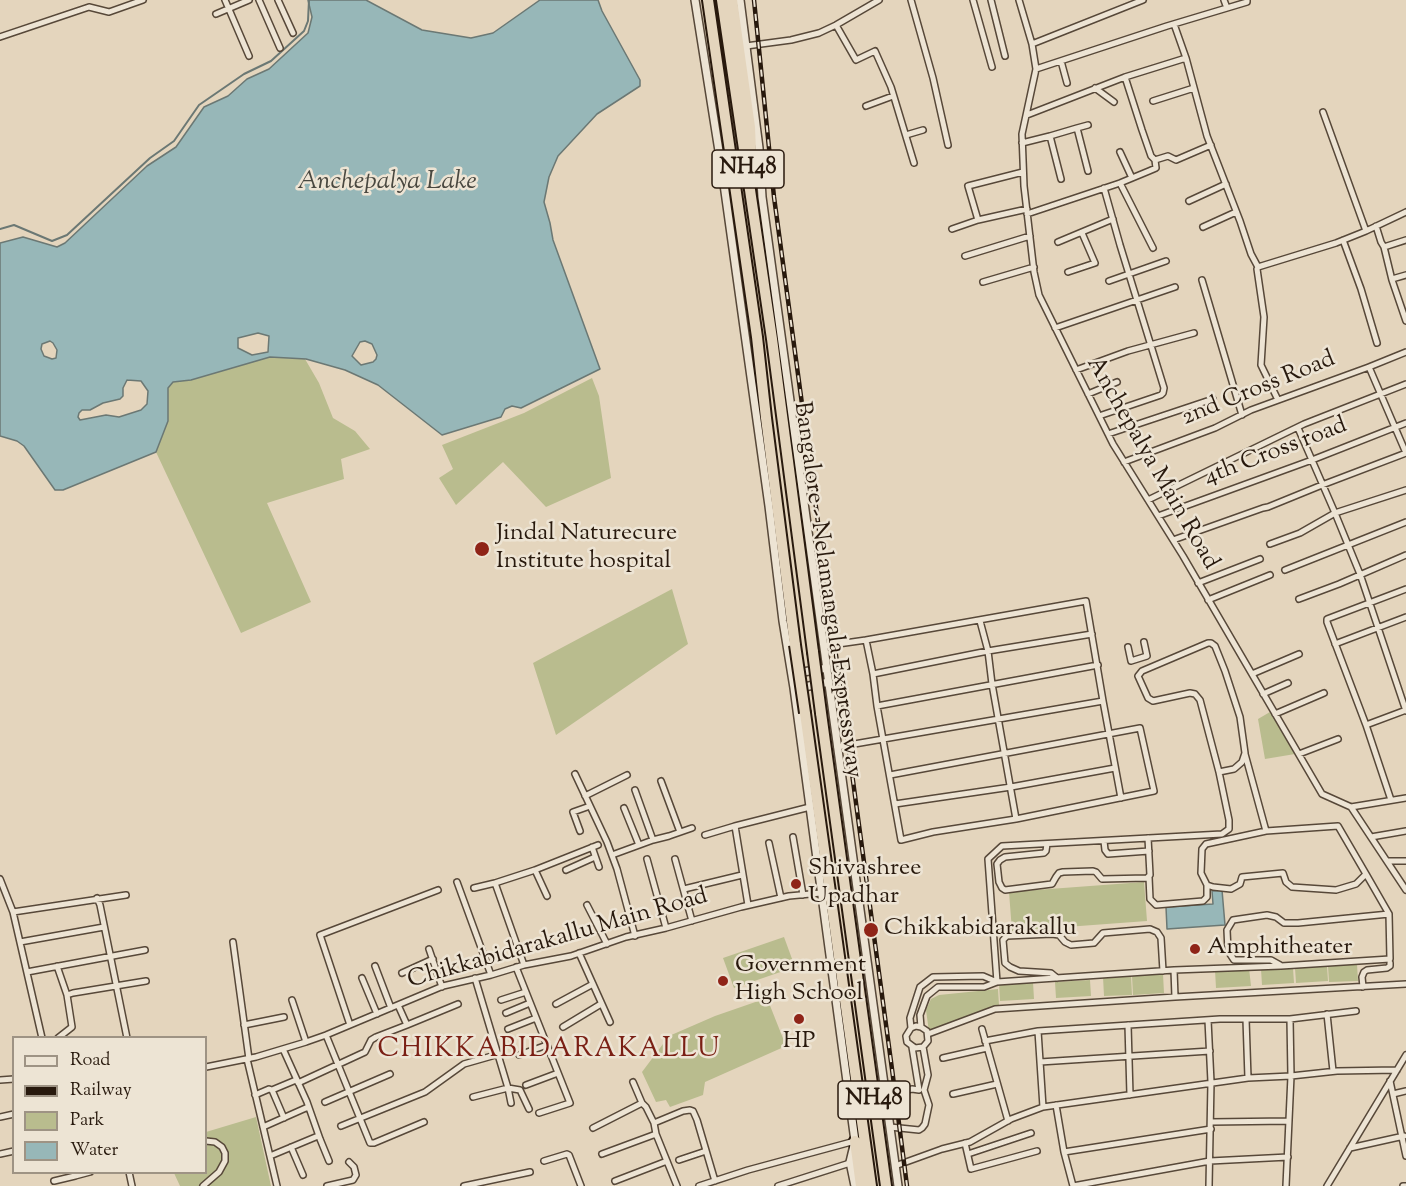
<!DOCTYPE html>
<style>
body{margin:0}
#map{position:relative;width:1406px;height:1186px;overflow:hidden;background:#e4d5bd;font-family:"Sorts Mill Goudy",serif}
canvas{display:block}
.legend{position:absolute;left:12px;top:1036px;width:195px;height:138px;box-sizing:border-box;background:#ede4d4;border:2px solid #9e9384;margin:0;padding:8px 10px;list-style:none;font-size:18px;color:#28190d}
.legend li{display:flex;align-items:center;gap:12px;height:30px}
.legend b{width:30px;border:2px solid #9e9384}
</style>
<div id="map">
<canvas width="1406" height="1186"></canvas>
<ul class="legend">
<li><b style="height:8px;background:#ede4d4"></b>Road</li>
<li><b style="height:8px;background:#28190d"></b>Railway</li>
<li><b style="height:16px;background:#b9bc8e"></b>Park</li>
<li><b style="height:16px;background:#97b7b8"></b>Water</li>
</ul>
</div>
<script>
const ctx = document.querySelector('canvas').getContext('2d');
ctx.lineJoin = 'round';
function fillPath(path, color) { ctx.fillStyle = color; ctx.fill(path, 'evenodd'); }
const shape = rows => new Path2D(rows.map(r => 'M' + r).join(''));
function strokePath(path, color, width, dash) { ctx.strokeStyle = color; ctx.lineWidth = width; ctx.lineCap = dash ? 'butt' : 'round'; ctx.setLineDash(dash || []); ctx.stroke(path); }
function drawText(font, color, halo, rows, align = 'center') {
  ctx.font = font + ' "Sorts Mill Goudy",serif'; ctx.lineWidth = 5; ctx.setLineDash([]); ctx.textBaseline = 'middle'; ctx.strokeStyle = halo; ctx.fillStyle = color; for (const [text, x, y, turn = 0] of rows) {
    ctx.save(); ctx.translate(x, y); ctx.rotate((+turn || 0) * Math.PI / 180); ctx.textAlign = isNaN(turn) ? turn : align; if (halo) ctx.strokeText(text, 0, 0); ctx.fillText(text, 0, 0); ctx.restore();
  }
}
fillPath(shape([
 [270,357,305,359,319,383,333,418,355,431,370,449,341,459,344,479,267,503,311,602,241,633,156,452,168,421,168,388,173,382,191,379],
 [592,378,599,396,611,478,546,507,503,462,456,505,439,478,453,469,442,445,524,413],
 [672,589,688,644,556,735,533,663],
 [1270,712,1295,754,1265,759,1258,719],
 [1144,882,1147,921,1012,931,1009,892],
 [784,937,795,967,734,988,723,958],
 [1357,964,1358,981,1329,982,1328,966],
 [1327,966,1328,981,1296,983,1295,968],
 [1249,968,1251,986,1216,988,1215,970],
 [1293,968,1294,983,1262,985,1261,969],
 [1163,974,1164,993,1133,995,1132,976],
 [1131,976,1132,995,1104,996,1103,977],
 [1090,980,1091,996,1056,998,1055,982],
 [1033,982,1034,999,1000,1001,999,983],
 [998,989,999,1005,991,1007,929,1032,926,1010,931,999,939,995],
 [767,998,786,1046,705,1082,703,1095,670,1107,666,1100,656,1102,642,1072,669,1036,715,1016],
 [256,1117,271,1186,180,1186,174,1173,206,1172,206,1132]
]), '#b9bc8e');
const water = shape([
 [308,0,366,0,422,30,471,38,493,33,540,0,598,0,602,11,640,80,640,86,597,114,558,156,549,177,544,202,550,223,553,240,600,369,521,408,512,406,505,409,501,417,442,435,378,385,345,370,306,359,270,357,191,380,173,382,168,388,168,421,156,452,63,490,55,490,24,446,17,441,0,436,0,243,23,237,57,247,65,243,147,166,176,147,204,107,228,96,247,79,269,69,308,33,312,17,308,0],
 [258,333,269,336,268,352,252,355,238,348,238,338,258,333],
 [50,341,53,343,57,350,56,358,52,359,44,356,41,349,42,344,50,341],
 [365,341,372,344,377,355,376,359,373,362,361,365,352,356,360,342,365,341],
 [127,380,141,381,148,391,147,404,141,410,119,417,106,415,80,420,78,417,79,413,82,410,90,410,103,403,120,399,123,396,123,388,127,380],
 [1222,890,1225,925,1167,929,1166,907,1213,904,1212,891,1222,890]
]);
fillPath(water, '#97b7b8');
strokePath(water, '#6b7874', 1.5);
strokePath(shape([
 [0,229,14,225,52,241,67,235,150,158,174,141,199,105,244,74,271,61,304,31,308,21,309,0]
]), '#6b7874', 2);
const minor = shape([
 [225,0,249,56],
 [259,0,280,48],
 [278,0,293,33],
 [911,0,933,78,948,145],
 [973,0,992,67],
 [991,0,1005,56],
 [1019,0,1032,44,1036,69,1022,134,1024,186,1034,272,1039,295,1113,444,1183,556,1322,794,1351,807,1406,890],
 [1227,8,1247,2,1247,0],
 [216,14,249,0],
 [1174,24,1186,58,1207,136,1240,221,1251,254,1258,267,1257,269,1264,317,1261,365,1278,400],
 [836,25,856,60,875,51,891,87,914,163],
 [0,37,89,7,109,12,143,0],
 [1032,44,1143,0],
 [746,46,791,40,819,33,836,25,879,0],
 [1061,61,1067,83],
 [1036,69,1167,26,1227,8,1224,0],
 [1125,77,1142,130,1151,156,1155,160],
 [1095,88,1114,102],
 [1153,101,1194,88],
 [866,106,893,96],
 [1323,112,1366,231],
 [1027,115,1125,77,1186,58],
 [1077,128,1088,125],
 [906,135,923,130],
 [1022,143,1050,136],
 [1120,152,1132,178],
 [1061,179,1050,136,1077,128,1088,171],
 [1120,183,1153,248],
 [1189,201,1226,184],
 [1027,214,1120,183,1149,171,1156,168,1155,160,1168,156,1176,160,1211,145],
 [978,220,968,186,1023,172],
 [1376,226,1381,242,1384,247,1392,280,1406,321],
 [1203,227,1236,212],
 [952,229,978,220,1027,209],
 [1343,240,1361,289,1377,343],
 [1058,242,1113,219],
 [1384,247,1406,240],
 [965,256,1030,236],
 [1258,267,1336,243,1366,231,1406,212],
 [1068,272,1095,263,1082,233],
 [1392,279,1406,275],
 [1202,280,1242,415],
 [1109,281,1166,261],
 [983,282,1034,267],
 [1055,328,1175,287],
 [1369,367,1406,453],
 [1076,370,1128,351,1194,333],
 [1088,394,1117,382],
 [1099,416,1161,395,1163,393,1164,388,1120,245,1104,188],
 [1298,428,1335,513,1360,574,1406,711],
 [1108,434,1213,399],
 [1124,462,1215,428,1251,410,1369,367,1406,352],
 [1148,500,1304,424,1406,384],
 [1158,516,1312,460,1406,423],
 [1173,540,1263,508,1268,507,1322,485,1406,453],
 [1270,544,1300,533,1335,513,1406,490],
 [1285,570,1406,522],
 [1198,583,1260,559],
 [1299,599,1339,584,1406,555],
 [1208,600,1270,575],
 [980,621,988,651,992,684,1016,819],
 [866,640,873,674,877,706,901,840,933,832,1016,819,1154,791,1140,728,890,775],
 [1335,644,1406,617],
 [824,646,866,640,1086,601,1103,701,1121,798],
 [1128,647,1131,661,1147,656,1144,642],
 [873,674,988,651,1092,634],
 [1252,674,1299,654],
 [1263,694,1288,683],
 [877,706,1098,665],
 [1275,714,1324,693],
 [1366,725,1327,622,1327,619,1406,589],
 [837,747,1103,701],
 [1245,754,1266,831],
 [1299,754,1338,739],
 [575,774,607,842,617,869,635,936],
 [661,781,680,832],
 [635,790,653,840],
 [585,796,627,775],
 [1391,800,1366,725,1406,710],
 [895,804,1011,787,1115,768],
 [1351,807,1406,798],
 [624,808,639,845],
 [580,831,573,812,590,806],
 [705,835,735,826],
 [793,837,803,895],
 [1371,837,1406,831],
 [1104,841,1105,850,1108,854,1149,851],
 [769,843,781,898],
 [1047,844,1046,851,1044,853,1005,857,1000,860,997,864,999,882,1002,888,1005,890,1052,884,1056,877,1059,873,1063,872,1093,871,1096,872,1102,879,1147,878,1150,875,1148,838],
 [592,847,599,867],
 [612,855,653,840,669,836,692,828],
 [647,859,666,928],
 [675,859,692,921],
 [1387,861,1406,861],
 [535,870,547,896],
 [566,870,595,857],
 [1149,877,1150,899,1156,905,1203,901,1207,897,1207,885],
 [0,879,13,912,42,1038],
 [457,882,491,975],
 [474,888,495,883],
 [684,889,742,875],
 [97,898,100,905,127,1038],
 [587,905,607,944],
 [748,905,735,826,810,807],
 [13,912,126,895],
 [20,942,104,927],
 [233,942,249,1059],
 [429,949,442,987],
 [579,953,610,1022],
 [524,965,495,883,535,870,598,845],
 [1280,965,1271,960,1234,960,1228,951,1227,930,1233,920,1267,915,1276,917,1284,923,1298,923,1389,914],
 [57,966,67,995,72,1027,58,1038],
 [375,966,391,1008],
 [516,967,570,1103,539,1113],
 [1174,970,1175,997],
 [27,972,145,950],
 [402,973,433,959],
 [362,978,377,1014],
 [475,978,508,1088,520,1090,529,1109],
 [1057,978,1051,973,1019,971,1010,967,1005,963,1003,940,1007,936,1052,934,1059,935,1065,942,1071,945,1094,943,1103,933,1150,929,1157,932,1161,938,1163,971],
 [997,982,988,859,1002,846,1222,834,1229,829,1229,820,1219,772,1234,769,1242,762,1245,753,1240,717,1225,671,1215,646,1211,643,1208,643,1142,671,1138,676,1148,698,1153,701,1190,693,1195,694,1200,700,1219,772],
 [1363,987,1362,977,1364,972,1367,970,1387,968,1390,966,1390,963],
 [67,995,73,993,146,981],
 [292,1000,306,1042],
 [501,1000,526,992],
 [556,1004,593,984],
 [398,1005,407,1025,458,1004],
 [506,1013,530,1003],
 [1327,1014,1333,1071],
 [1246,1019,1248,1078],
 [1208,1020,1211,1082,1209,1186],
 [244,1025,284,1017],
 [350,1025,320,935,438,890],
 [1128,1025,1130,1095],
 [563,1027,601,1004],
 [921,1027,916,1026,911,1028,906,1036,907,1042,915,1048,923,1047,928,1041,927,1031,921,1027,920,1015,927,996,938,987,984,987,997,982,1174,970,1281,966,1390,959,1389,914,1366,874,1338,826,1266,831,1206,844,1202,849,1201,873,1207,885,1213,887,1231,889,1240,884,1242,877,1283,873,1286,882,1292,887,1336,890,1356,884,1366,874],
 [911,1028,910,1018,920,987,933,977,983,976,997,982],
 [508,1029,536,1018],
 [982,1029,1008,1121],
 [1038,1031,1043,1107],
 [928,1034,995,1009,1175,997,1406,984],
 [326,1035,370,1143,374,1143,424,1122],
 [985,1041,1038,1031,1220,1019,1290,1019,1356,1011],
 [912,1047,919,1090],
 [283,1049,307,1102,320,1139,329,1161],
 [519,1055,547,1045],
 [943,1058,987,1048],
 [247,1059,277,1186],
 [1040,1062,1210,1051],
 [206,1067,256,1057,306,1042,326,1035,443,986,491,975,524,965,571,956,626,937,666,928,741,907,789,896,821,893],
 [0,1080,14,1079],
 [1390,1081,1406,1156],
 [633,1082,642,1103],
 [298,1083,365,1052,371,1040,376,1037,407,1025],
 [526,1085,558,1073],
 [272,1090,296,1080],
 [953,1094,997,1084],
 [1393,1094,1406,1091],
 [255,1095,269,1089,272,1090,284,1118],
 [885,1096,912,1089,919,1090],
 [473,1097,508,1088,511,1103],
 [325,1102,390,1074],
 [1056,1105,1064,1152,1073,1186,1210,1161,1288,1157],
 [0,1117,14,1114],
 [1211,1122,1289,1121],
 [654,1123,683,1111,690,1110,693,1111,697,1120,715,1181],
 [341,1126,425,1092,464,1064,499,1054],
 [263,1127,308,1107],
 [890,1127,919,1130,922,1128,925,1124,929,1105,924,1090,928,1075,923,1047],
 [593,1128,642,1103,646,1107,654,1123,656,1134,677,1186],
 [965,1143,971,1169,1037,1151],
 [291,1147,303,1175],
 [1350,1148,1404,1136],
 [1064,1152,1211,1129],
 [0,1154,14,1151],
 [602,1154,656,1134],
 [968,1154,1031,1133],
 [270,1156,318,1136],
 [679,1160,706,1151],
 [544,1161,567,1154,569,1155,581,1186],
 [895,1166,942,1149,970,1142,1011,1119,1043,1107,1248,1078,1291,1076,1337,1071,1397,1070],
 [129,1172,132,1186],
 [75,1175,75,1176,90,1172],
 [54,1181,75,1176],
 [615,1181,667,1161],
 [203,1186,219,1172,225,1161,225,1153,222,1147,215,1142,206,1141],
 [327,1186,353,1180,356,1175,354,1167,349,1162],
 [464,1186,530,1172],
 [699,1186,748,1170,855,1141],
 [778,1186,850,1163],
 [1286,1186,1291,1076,1290,1019],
 [1327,1186,1406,1055],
 [1403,1186,1406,1186]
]);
const tertiary = shape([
 [695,0,722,170,769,506,783,621,794,688,806,777,855,1141,850,1162,855,1186],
 [740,0,759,148,762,197,898,1186],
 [797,673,827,668],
 [799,688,829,682]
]);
const motorway = shape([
 [708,0,757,337,766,418,795,645],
 [722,0,772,339,813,652],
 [732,0,750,127,751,151],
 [805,713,871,1186],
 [821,713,886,1186],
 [855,1141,861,1186]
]);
strokePath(minor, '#574839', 8);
strokePath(tertiary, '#574839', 10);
strokePath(motorway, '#28190d', 14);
strokePath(minor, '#ede4d4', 5);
strokePath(tertiary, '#ede4d4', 7);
strokePath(motorway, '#e4d5bd', 10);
const rail = shape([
 [754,0,774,197,892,1069,907,1186]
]);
strokePath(rail, '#28190d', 4.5);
strokePath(rail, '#ede4d4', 2, [7]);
const motorwayBridge = shape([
 [795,645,805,713],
 [813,652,821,713]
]);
strokePath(motorwayBridge, '#28190d', 14, []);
strokePath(motorwayBridge, '#e4d5bd', 10);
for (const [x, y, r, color] of [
 [482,549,8,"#8f2418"],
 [796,884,6,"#8f2418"],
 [871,930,8,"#8f2418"],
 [1195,949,6,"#8f2418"],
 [723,981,6,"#8f2418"],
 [799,1019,6,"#8f2418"]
]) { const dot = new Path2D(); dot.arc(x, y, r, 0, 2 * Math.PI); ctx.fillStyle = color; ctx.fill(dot); strokePath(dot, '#ede4d4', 2); }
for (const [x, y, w] of [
 [748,169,72],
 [874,1100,72]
]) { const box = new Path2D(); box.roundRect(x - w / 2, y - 19, w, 38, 4.5); ctx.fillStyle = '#ede4d4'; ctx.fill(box); strokePath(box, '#28190d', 1.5); }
drawText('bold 22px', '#28190d', null, [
 ["NH48",748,169],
 ["NH48",874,1100]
]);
drawText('24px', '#28190d', '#ede4d4', [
 ["2nd Cross Road",1259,390,-22],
 ["4th Cross road",1276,453,-21],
 ["Anchepalya Main Road",1151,464,60],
 ["Bangalore - Nelamangala Expressway",826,590,82],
 ["Chikkabidarakallu Main Road",558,940,-16]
]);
drawText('24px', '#28190d', '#ede4d4', [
 ["Jindal Naturecure",496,535],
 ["Institute hospital",496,563],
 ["Shivashree",808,870],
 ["Upadhar",808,898],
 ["Chikkabidarakallu",884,930],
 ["Amphitheater",1207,949],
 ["Government",735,967],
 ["High School",735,995],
 ["HP",799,1043,"center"]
], 'left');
drawText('italic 26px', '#494840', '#ede4d4', [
 ["Anchepalya Lake",387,184]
]);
ctx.letterSpacing = '1.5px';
drawText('27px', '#7a1f14', '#ede4d4', [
 ["CHIKKABIDARAKALLU",549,1051]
]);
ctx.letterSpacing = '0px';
</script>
